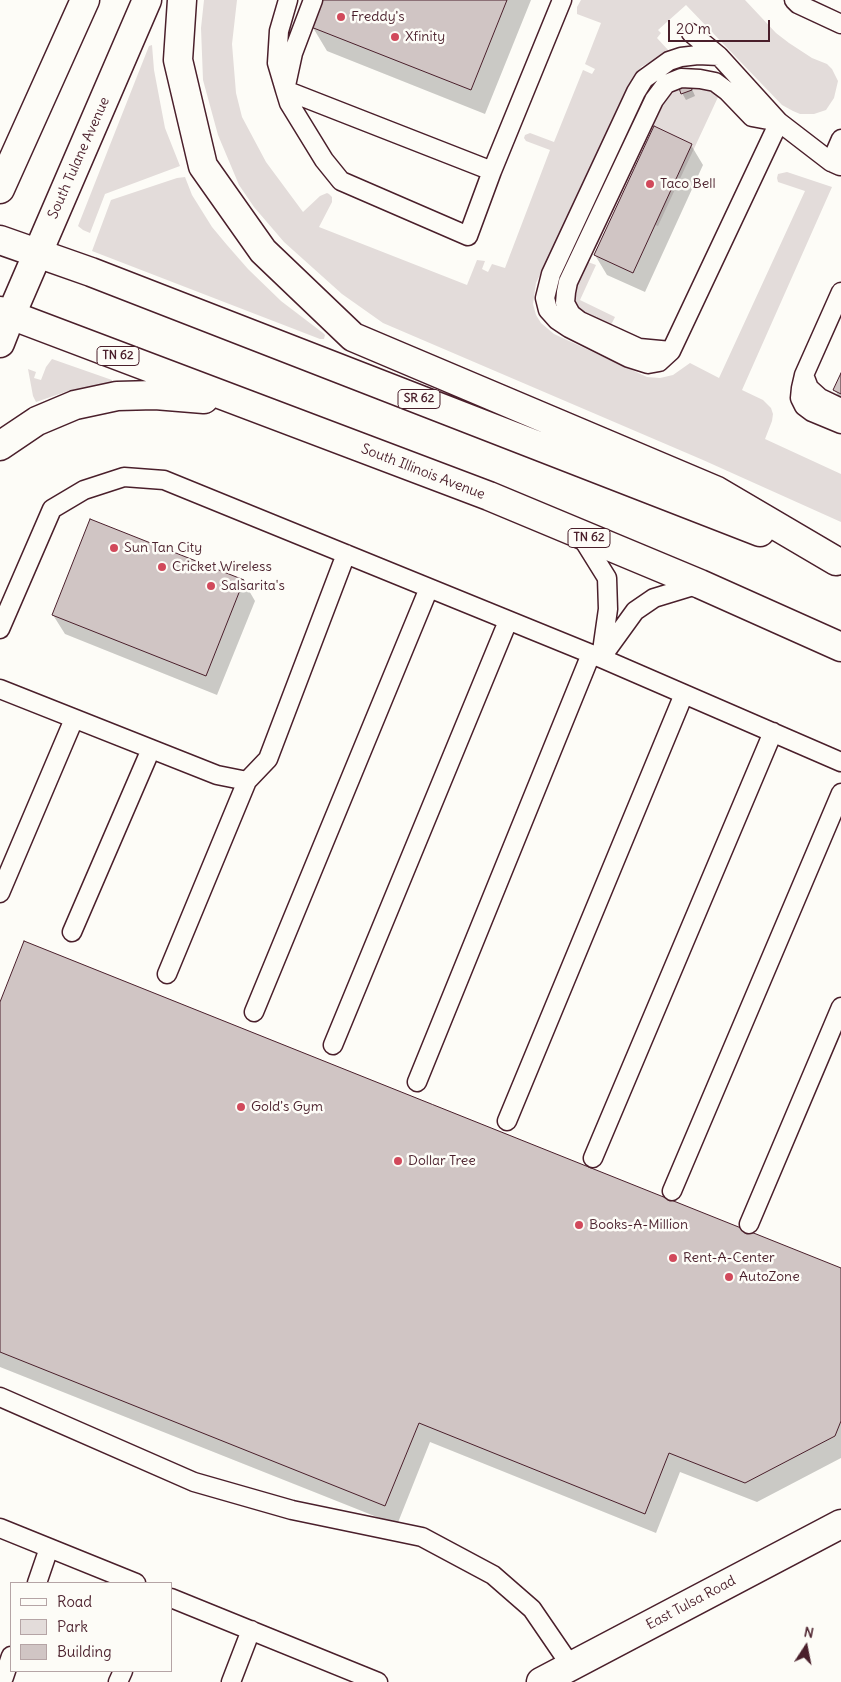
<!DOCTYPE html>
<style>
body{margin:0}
#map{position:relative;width:841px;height:1682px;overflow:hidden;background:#fdfcf7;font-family:Delius,sans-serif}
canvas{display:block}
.legend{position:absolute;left:10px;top:1582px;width:162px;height:90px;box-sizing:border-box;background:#fdfcf7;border:1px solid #b5a4a5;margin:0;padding:6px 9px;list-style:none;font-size:15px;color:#4a1f2b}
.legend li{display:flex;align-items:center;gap:10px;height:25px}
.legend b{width:25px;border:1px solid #b5a4a5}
.north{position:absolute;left:781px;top:1622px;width:50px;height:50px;-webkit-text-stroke:4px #fdfcf7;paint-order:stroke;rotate:11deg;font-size:14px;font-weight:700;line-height:20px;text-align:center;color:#4a1f2b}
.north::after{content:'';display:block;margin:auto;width:18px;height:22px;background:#4a1f2b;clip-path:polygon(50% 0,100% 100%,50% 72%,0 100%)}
.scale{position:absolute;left:668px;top:20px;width:102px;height:22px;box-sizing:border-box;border:2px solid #4a1f2b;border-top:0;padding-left:6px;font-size:15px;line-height:18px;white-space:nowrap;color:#4a1f2b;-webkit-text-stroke:4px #fdfcf7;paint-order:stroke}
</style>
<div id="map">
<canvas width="841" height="1682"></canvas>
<ul class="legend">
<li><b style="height:6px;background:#fdfcf7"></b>Road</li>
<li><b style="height:14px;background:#e3dcda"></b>Park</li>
<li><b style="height:14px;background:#d0c5c4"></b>Building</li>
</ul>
<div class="north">N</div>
<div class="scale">20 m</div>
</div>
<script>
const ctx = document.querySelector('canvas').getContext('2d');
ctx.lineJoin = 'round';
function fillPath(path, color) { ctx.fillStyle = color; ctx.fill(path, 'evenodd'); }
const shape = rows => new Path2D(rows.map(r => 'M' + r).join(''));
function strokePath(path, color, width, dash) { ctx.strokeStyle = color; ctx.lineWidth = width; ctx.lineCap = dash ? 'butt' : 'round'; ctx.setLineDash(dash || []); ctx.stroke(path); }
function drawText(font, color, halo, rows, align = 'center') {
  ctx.font = font + ' Delius,sans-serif'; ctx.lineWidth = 5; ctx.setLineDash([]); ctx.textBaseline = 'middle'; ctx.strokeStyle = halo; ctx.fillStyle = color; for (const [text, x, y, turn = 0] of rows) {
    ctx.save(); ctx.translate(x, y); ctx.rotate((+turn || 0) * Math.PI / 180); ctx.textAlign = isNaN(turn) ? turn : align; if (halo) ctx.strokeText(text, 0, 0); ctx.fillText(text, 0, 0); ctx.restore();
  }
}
fillPath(shape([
 [204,0,237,0,232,44,236,93,242,117,266,162,303,212,320,196,327,193,329,194,332,197,332,202,319,227,467,285,477,260,485,261,482,269,488,272,492,264,505,268,550,150,526,141,524,138,525,135,530,133,554,142,583,70,592,74,595,69,585,64,601,23,577,14,577,7,581,0,745,0,776,33,789,43,812,58,827,64,832,69,838,81,834,98,826,110,814,114,800,114,793,111,782,105,686,5,658,30,661,33,657,38,669,51,641,67,629,85,536,283,533,304,536,315,541,323,554,334,647,377,660,378,673,375,690,363,719,378,805,191,778,182,777,178,778,174,787,172,832,187,742,390,763,400,771,408,773,414,772,421,765,439,841,474,841,522,703,460,383,323,342,294,284,242,254,207,239,185,218,135,203,80,201,28],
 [152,45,154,70,165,128,180,166,105,194,90,233,83,230,78,226,149,46],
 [691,86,700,86,714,91,719,95,658,226,655,225,692,144,654,126,655,117,663,102,667,97,679,89,681,94,692,90],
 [185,177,192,195,212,227,227,245,248,269,281,301,323,333,325,335,324,339,320,339,92,251,111,200,177,178],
 [588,262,596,265,580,300,615,317,611,325,582,312,578,309,573,301,575,291],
 [52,359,112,380,112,382,68,391,36,402,33,396,28,369,36,372,34,378,41,380,46,367]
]), '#e3dcda');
fillPath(shape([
 [323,0,531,0,485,114,327,51,312,26],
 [689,82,695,96,686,100,682,93],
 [691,145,703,165,645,292,607,275,595,255],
 [841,376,841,401,835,390],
 [91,521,244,582,255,601,217,695,65,634,53,615],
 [0,1005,841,1269,841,1458,757,1502,680,1472,656,1533,430,1442,397,1525,0,1367]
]), '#0003');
const building = shape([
 [321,0,507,0,471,90,311,27,321,0],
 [678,85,691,86,692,90,681,94,678,85],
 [654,126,692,144,633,273,594,255,654,126],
 [841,373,841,394,833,390,841,373],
 [90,519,244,580,206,676,52,615,90,519],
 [24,941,841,1268,841,1421,835,1436,745,1483,669,1453,645,1514,419,1423,385,1506,0,1352,0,1002,24,941]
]);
fillPath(building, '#d0c5c4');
strokePath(building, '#4a1f2b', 1);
const service = shape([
 [288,0,279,31,277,63,285,90,492,171,562,0],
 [313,0,293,53,285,90,289,103,324,160,341,181,468,236,492,171],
 [794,0,798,4,841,24],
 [691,33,719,56],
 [779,122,671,351,659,362,648,364,629,358,569,328,557,320,548,310,545,298,551,274,636,92,644,79,669,61,681,57,698,55,719,56,779,122,831,162],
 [840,166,831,162,841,139],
 [841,292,804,375,801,388,800,398,804,406,812,412,841,424],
 [671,351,639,348,580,321,571,314,565,303,566,292,568,282,654,100,666,84,681,78,700,79,715,82,727,91,752,117,779,122],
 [804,375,809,388,820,398,841,408],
 [579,533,607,578,608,609,601,658,635,611,654,598,700,584],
 [0,629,52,509,84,490,124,477,164,480,601,658,841,762],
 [0,689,217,775,247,781,268,759,346,554],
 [0,893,74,719],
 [72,932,151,749],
 [167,974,247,781],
 [254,1012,429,588],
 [333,1045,508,621],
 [417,1082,591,654],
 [507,1121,684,694],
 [593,1158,773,732],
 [672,1191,841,793],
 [749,1224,841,1007],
 [0,1397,194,1482,292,1510,422,1537,493,1575,532,1609,571,1666],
 [0,1528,136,1583],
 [37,1583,49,1548],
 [171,1598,378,1682],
 [4,1677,11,1656],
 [118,1682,123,1671],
 [231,1682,251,1630]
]);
const minor = shape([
 [541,1682,841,1524]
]);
const tertiary = shape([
 [0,343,11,315]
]);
const secondary = shape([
 [0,189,85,0],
 [11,315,147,0]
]);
const trunk = shape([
 [182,0,178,60,203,166,263,251,353,337,717,491,836,561],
 [0,240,91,272,760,532],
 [0,311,489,496,700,584,841,647],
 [0,446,37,421,75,405,117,396,155,395,204,399]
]);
strokePath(service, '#4a1f2b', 21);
strokePath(minor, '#4a1f2b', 31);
strokePath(tertiary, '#4a1f2b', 31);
strokePath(secondary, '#4a1f2b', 31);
strokePath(trunk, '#4a1f2b', 31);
strokePath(service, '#fdfcf7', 18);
strokePath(minor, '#fdfcf7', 28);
strokePath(tertiary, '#fdfcf7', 28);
strokePath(secondary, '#fdfcf7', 28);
strokePath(trunk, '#fdfcf7', 28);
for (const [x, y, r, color] of [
 [341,17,5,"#d1495b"],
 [395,37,5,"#d1495b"],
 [650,184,5,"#d1495b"],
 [114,548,5,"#d1495b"],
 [162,567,5,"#d1495b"],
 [211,586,5,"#d1495b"],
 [241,1107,5,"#d1495b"],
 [398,1161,5,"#d1495b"],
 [579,1225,5,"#d1495b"],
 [673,1258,5,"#d1495b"],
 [729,1277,5,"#d1495b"]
]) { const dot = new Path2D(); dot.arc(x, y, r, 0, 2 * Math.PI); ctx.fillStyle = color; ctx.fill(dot); strokePath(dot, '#fdfcf7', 2); }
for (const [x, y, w] of [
 [118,356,42],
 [419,399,42],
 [589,538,42]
]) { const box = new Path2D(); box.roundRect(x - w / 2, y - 9.5, w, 19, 4); ctx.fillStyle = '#fdfcf7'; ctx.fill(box); strokePath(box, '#4a1f2b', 1); }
drawText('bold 12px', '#4a1f2b', null, [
 ["TN 62",118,356],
 ["SR 62",419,399],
 ["TN 62",589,538]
]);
drawText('14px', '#4a1f2b', '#fdfcf7', [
 ["Freddy's",351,17],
 ["Xfinity",405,37],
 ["Taco Bell",660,184],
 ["Sun Tan City",124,548],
 ["Cricket Wireless",172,567],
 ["Salsarita's",221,586],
 ["Gold's Gym",251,1107],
 ["Dollar Tree",408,1161],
 ["Books-A-Million",589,1225],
 ["Rent-A-Center",683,1258],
 ["AutoZone",739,1277]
], 'left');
drawText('14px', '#4a1f2b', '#fdfcf7', [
 ["South Tulane Avenue",79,158,-66],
 ["South Illinois Avenue",423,472,21],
 ["East Tulsa Road",691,1603,-28]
]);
</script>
